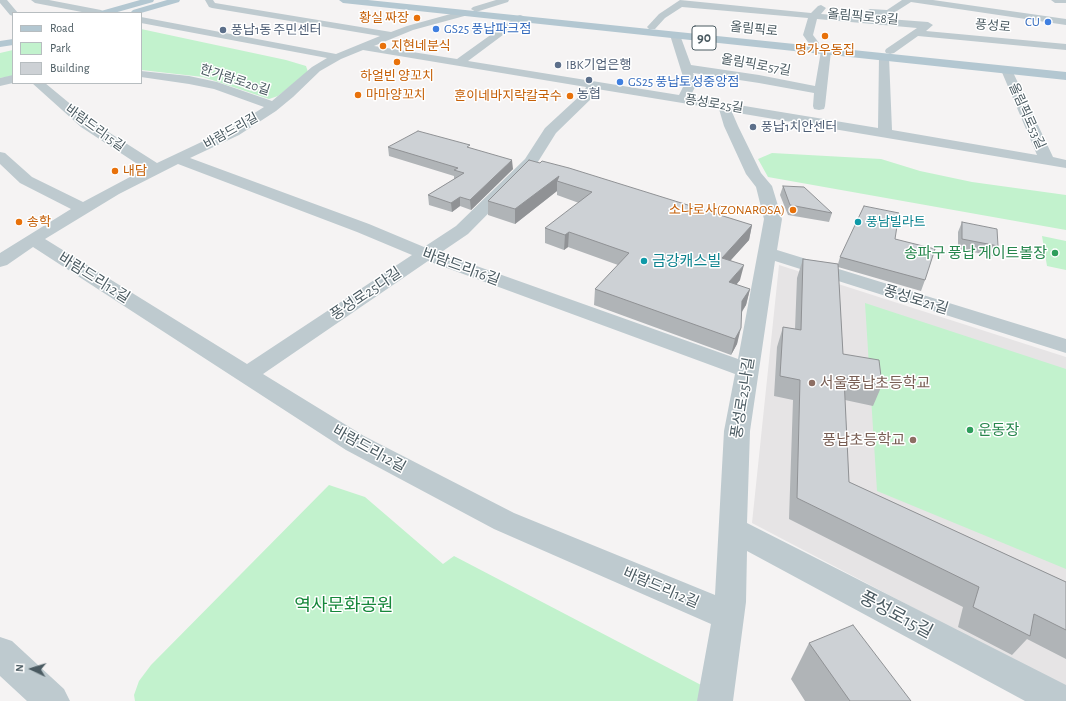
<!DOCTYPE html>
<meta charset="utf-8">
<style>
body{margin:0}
#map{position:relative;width:1066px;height:701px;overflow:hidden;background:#f5f3f3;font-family:"Alegreya Sans",sans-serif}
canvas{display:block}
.legend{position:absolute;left:12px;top:12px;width:130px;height:72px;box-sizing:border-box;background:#fff;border:1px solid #b7bdc0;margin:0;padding:5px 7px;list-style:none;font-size:12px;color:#4a5a61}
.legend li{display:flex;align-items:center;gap:8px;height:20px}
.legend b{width:20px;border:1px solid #b7bdc0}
.north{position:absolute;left:12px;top:649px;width:40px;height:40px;-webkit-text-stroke:3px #fff;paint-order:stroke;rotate:274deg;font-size:11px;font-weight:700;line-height:16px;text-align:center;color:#4a5a61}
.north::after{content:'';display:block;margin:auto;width:14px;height:18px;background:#4a5a61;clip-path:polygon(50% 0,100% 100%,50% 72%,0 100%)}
</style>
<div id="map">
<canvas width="1066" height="701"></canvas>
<ul class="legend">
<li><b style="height:5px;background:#b3c7d1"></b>Road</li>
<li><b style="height:11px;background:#c2f2cd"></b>Park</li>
<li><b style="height:11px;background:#cdd1d5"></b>Building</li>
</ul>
<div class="north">N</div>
</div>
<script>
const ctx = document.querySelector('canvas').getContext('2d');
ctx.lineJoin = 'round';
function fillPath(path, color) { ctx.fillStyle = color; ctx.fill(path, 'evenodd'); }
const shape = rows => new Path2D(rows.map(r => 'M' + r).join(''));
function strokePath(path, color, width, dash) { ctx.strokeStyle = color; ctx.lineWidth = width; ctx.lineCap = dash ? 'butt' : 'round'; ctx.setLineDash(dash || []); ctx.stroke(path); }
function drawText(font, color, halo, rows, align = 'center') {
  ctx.font = font + ' "Alegreya Sans","Noto Sans KR",sans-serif'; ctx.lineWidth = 3; ctx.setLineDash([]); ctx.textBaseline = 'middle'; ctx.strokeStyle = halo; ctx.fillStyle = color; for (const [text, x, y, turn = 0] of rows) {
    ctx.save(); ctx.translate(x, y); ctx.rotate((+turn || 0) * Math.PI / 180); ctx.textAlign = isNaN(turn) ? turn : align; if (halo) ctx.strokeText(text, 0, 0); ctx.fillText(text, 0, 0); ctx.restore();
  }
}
fillPath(shape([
 [779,265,1066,357,1066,688,752,523]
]), '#e6e4e5');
fillPath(shape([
 [141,29,286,60,306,66,308,72,278,96,269,99,203,77,141,70],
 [13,50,13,76,0,78,0,53],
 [772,153,881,159,920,171,972,182,1066,195,1066,230,768,177,758,159],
 [1042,236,1066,241,1066,270,1047,266],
 [865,303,1066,369,1066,569,877,491],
 [329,485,365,497,443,564,454,556,703,686,700,701,135,701,134,695,139,681,151,665]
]), '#c2f2cd');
fillPath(shape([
 [0,0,7,0,18,13,13,13,13,16,10,15,0,3,0,0],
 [31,0,49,0,101,10,106,13,87,13,35,3,31,0],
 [205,0,213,0,215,3,391,32,407,26,465,10,470,13,468,15,413,30,374,46,457,59,517,16,520,15,523,16,525,18,523,20,468,61,679,95,685,83,670,35,671,33,679,33,680,35,691,65,759,75,815,86,821,51,826,48,831,51,825,106,824,109,819,110,814,109,813,106,814,93,759,83,693,73,697,83,690,97,878,128,879,57,884,54,889,57,892,130,1037,155,1001,70,1003,68,1011,68,1053,157,1066,160,1066,168,732,112,738,126,761,173,772,186,782,219,777,250,1066,339,1066,353,775,261,750,431,747,523,1066,685,1066,701,1025,701,747,551,746,602,733,701,697,701,711,624,494,529,346,450,33,247,7,265,0,267,0,253,71,209,20,183,0,164,0,152,5,153,32,177,83,202,145,169,81,127,32,83,45,83,91,121,157,163,229,129,264,107,214,89,189,84,141,77,141,71,189,76,217,82,272,101,312,67,327,58,141,23,141,17,336,54,380,36,212,8,209,7,205,0],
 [363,50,586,87,584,92,545,128,525,159,456,226,424,247,369,224,190,158,239,135,276,111,293,97,320,71,341,59,363,50],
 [597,89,719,109,724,126,746,174,756,187,764,219,738,359,440,253,468,234,536,165,556,133,594,96,597,89],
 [178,164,357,232,412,255,247,364,45,239,119,194,178,164],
 [428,261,735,374,724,431,715,595,514,513,364,436,263,374,428,261],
 [496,0,509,0,508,2,476,12,471,9,473,7,496,0],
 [680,0,811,13,818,6,821,5,826,8,821,14,928,22,933,25,926,31,1066,44,1066,50,918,36,894,53,890,54,886,53,885,51,886,49,917,28,817,19,813,35,819,43,814,46,810,45,803,35,808,18,682,7,665,18,655,29,649,29,647,27,659,14,680,0],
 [902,0,933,0,1066,19,1066,25,911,2,889,16,870,15,865,12,870,9,887,10,902,0],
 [1051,0,1066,0,1066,3,1055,3,1051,0],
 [13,75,13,83,0,86,0,78,13,75],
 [0,637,12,641,64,689,70,701,27,701,0,676,0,637]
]), '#becacf');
fillPath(shape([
 [140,0,154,0,153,2,114,13,99,13,101,11,140,0],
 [167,0,180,0,179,2,141,13,131,12,133,10,167,0],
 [339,0,368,0,1066,72,1066,80,343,3,339,0],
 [13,39,13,45,0,47,0,41,13,39]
]), '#b3c7d1');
fillPath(shape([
 [388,147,470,148,513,169,471,210,460,206,452,212,429,205,428,195,454,179,454,176,389,156],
 [529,160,752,225,749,240,731,260,740,280,736,285,750,289,746,305,742,312,737,344,731,355,594,305,595,289,618,265,568,247,564,250,545,243,545,228,579,203,557,195,557,191,515,224,488,215,488,201],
 [783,186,832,213,829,222,788,215,780,195],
 [962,222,998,246,993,256,958,249,958,232],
 [895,239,925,280,921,291,838,267,843,354,882,385,873,406,845,400,849,482,1066,582,1066,659,1027,639,1012,655,958,627,963,607,789,519,793,400,774,396,777,347,783,327,795,329,797,278,803,259,838,264,840,257],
 [809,643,911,701,805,701,791,679]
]), '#b0b4b7');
fillPath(shape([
 [512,160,513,169,471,210,470,200],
 [559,176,557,181,557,191,515,224,515,209],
 [460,197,460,206,452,212,451,203],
 [752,225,749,240,719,273,722,258],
 [569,232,568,247,564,250,565,235],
 [744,265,740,280,725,298,729,282],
 [750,289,746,305,738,317,742,301],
 [741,328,737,344,731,355,735,339]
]), '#909295');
const building = shape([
 [418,131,470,145,467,147,512,160,470,200,460,197,451,203,428,195,464,173,454,170,458,168,388,147,418,131],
 [529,160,540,163,542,161,569,168,752,225,722,258,744,265,729,282,750,289,742,301,741,328,735,339,595,289,629,253,569,232,565,235,545,228,592,192,557,181,559,176,515,209,488,201,529,160],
 [783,186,804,187,832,213,790,205,783,186],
 [864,206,899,213,895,239,935,249,925,280,840,257,864,206],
 [962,222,997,229,998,246,962,239,962,222],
 [803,259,838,264,843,354,879,360,882,385,844,378,849,482,1066,582,1066,630,1034,614,1030,636,973,607,979,587,797,498,800,380,780,376,783,327,801,330,803,259],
 [853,625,911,701,850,701,809,643,853,625]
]);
fillPath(building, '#cdd1d5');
strokePath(building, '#909295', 1);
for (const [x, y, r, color] of [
 [417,18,4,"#e8710a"],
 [1048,22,4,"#3f7fe0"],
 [436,29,4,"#3f7fe0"],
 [223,30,4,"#5c6f8a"],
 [825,36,4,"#e8710a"],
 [383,46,4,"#e8710a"],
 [397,62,4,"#e8710a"],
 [558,65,4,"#5c6f8a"],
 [589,80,4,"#5c6f8a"],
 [620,82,4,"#3f7fe0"],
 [358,95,4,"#e8710a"],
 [570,96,4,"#e8710a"],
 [753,127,4,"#5c6f8a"],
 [115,171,4,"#e8710a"],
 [793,210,4,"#e8710a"],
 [19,222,4,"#e8710a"],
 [858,222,4,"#0f9aa8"],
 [1055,253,4,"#2e9e5b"],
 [644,261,4,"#0f9aa8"],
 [812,383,4,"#8d6e63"],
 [970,430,4,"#2e9e5b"],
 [913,440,4,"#8d6e63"]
]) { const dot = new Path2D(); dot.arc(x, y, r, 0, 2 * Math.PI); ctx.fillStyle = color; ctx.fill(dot); strokePath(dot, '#fff', 1.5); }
drawText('13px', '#4a5a61', '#fff', [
 ["올림픽로58길",863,17,5],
 ["풍성로",993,26,5],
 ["올림픽로",754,29,6],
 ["올림픽로57길",756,65,10],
 ["한가람로20길",235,80,18],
 ["풍성로25길",714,104,9],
 ["올림픽로53길",1027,116,66],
 ["바람드리15길",95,128,36],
 ["바람드리길",231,131,-29]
]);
drawText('13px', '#c56008', '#fff', [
 ["황실 짜장",409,18,"right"],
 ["지현네분식",391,46],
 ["명가우동집",825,50,"center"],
 ["하얼빈 양꼬치",397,76,"center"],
 ["마마양꼬치",366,95],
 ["훈이네바지락칼국수",562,96,"right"],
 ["내담",123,171],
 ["소나로사(ZONAROSA)",785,210,"right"],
 ["송학",27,222]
], 'left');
drawText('13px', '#366cbe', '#fff', [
 ["CU",1040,22,"right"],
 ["GS25 풍납파크점",444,29],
 ["GS25 풍납토성중앙점",628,82]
], 'left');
drawText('13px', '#4e5e75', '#fff', [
 ["풍납1동 주민센터",231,30],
 ["IBK기업은행",566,65],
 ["농협",589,94,"center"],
 ["풍납1치안센터",761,127]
], 'left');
drawText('13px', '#0d838f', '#fff', [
 ["풍남빌라트",866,222]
], 'left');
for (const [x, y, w] of [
 [704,38,24]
]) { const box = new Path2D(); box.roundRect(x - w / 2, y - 12, w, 24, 3); ctx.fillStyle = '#fff'; ctx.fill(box); strokePath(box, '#4a5a61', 1); }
drawText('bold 14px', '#4a5a61', null, [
 ["90",704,38]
]);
drawText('15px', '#27864d', '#fff', [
 ["송파구 풍납 게이트볼장",1047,253],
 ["운동장",978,430,"left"]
], 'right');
drawText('15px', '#0d838f', '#fff', [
 ["금강캐스빌",652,261]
], 'left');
drawText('15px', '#4a5a61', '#fff', [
 ["바람드리16길",461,267,20],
 ["바람드리12길",94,278,32],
 ["풍성로25다길",366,294,-34],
 ["풍성로21길",916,300,17],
 ["풍성로25나길",743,398,-81],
 ["바람드리12길",369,449,29],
 ["바람드리12길",661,588,23]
]);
drawText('15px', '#785e54', '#fff', [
 ["서울풍납초등학교",820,383],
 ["풍납초등학교",905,440,"right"]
], 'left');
drawText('18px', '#16873b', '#fff', [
 ["역사문화공원",344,606]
]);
drawText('18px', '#4a5a61', '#fff', [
 ["풍성로15길",896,615,28]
]);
</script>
